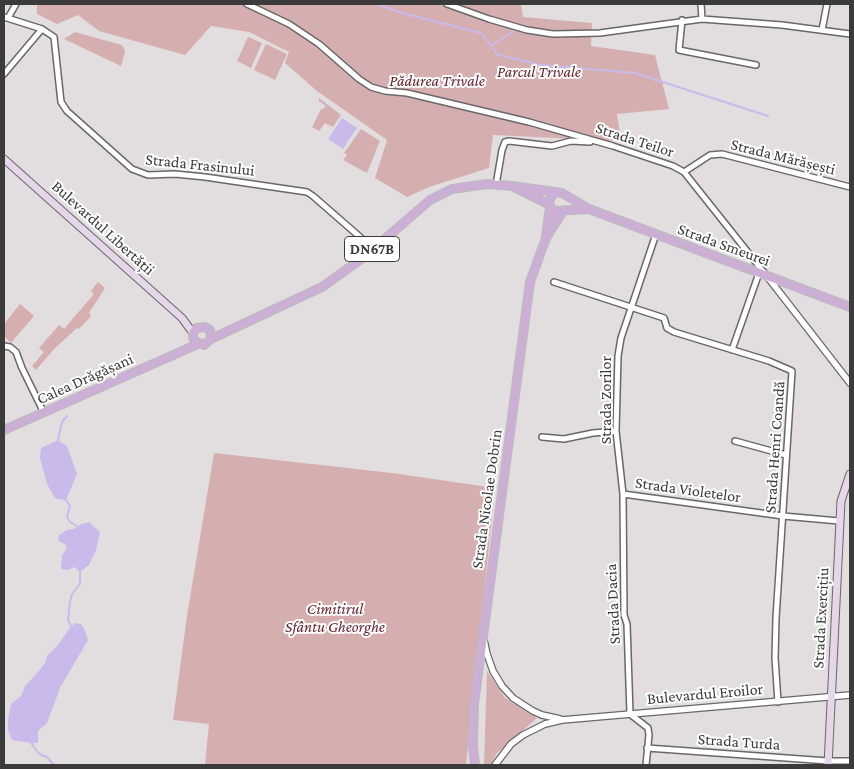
<!DOCTYPE html>
<meta charset="utf-8">
<style>
body{margin:0}
#map{position:relative;width:854px;height:769px;overflow:hidden;background:#e2dee0;font-family:"Crimson Pro",serif}
canvas{display:block}
.frame{position:absolute;inset:0;border:5px solid #3c3b3b;pointer-events:none}
</style>
<div id="map">
<canvas width="854" height="769"></canvas>
<div class="frame"></div>
</div>
<script>
const ctx = document.querySelector('canvas').getContext('2d');
ctx.lineJoin = 'round';
function fillPath(path, color) { ctx.fillStyle = color; ctx.fill(path, 'evenodd'); }
const shape = rows => new Path2D(rows.map(r => 'M' + r).join(''));
function strokePath(path, color, width, dash) { ctx.strokeStyle = color; ctx.lineWidth = width; ctx.lineCap = dash ? 'butt' : 'round'; ctx.setLineDash(dash || []); ctx.stroke(path); }
function drawText(font, color, halo, rows, align = 'center') {
  ctx.font = font + ' "Crimson Pro",serif'; ctx.lineWidth = 4; ctx.setLineDash([]); ctx.textBaseline = 'middle'; ctx.strokeStyle = halo; ctx.fillStyle = color; for (const [text, x, y, turn = 0] of rows) {
    ctx.save(); ctx.translate(x, y); ctx.rotate((+turn || 0) * Math.PI / 180); ctx.textAlign = isNaN(turn) ? turn : align; if (halo) ctx.strokeText(text, 0, 0); ctx.fillText(text, 0, 0); ctx.restore();
  }
}
fillPath(shape([
 [37,4,521,4,523,17,592,23,591,46,655,55,669,109,617,114,621,141,493,135,489,168,429,187,407,197,375,178,387,140,317,91,285,63,289,52,249,32,211,26,185,55,99,31,78,15,57,24,37,14],
 [75,32,122,45,124,48,125,52,121,66,64,39],
 [248,37,262,43,251,68,237,61],
 [266,44,287,54,275,80,254,70],
 [319,98,341,115,333,127,325,123,319,131,312,127,321,109,323,109,326,106,319,101],
 [361,129,380,141,367,173,343,160,347,155,344,153],
 [98,282,105,288,89,313,91,316,79,329,77,328,55,348,36,370,32,366,44,352,39,348,59,325,64,329,94,294,91,291],
 [20,304,34,316,11,343,4,336,4,324],
 [214,453,392,473,495,488,466,765,205,765,209,724,173,720,187,616],
 [487,671,505,698,537,718,497,753,490,765,484,765]
]), '#d5aeaf');
fillPath(shape([
 [342,118,357,128,343,149,328,139],
 [58,440,67,446,77,474,66,500,56,499,53,495,47,484,40,458,41,448],
 [89,522,100,532,96,550,89,565,80,572,74,567,68,570,61,569,62,555,67,548,65,544,60,542,58,539,59,535,67,530,74,529,81,524],
 [76,623,81,624,84,628,88,640,60,688,47,723,38,731,38,743,33,743,33,746,31,743,12,740,8,730,8,720,11,704,21,696,25,686,38,672,45,663,47,656,58,645,71,626]
]), '#cabaeb');
strokePath(shape([
 [376,4,402,13,481,33,498,55,542,65,635,73,768,116],
 [492,45,517,29],
 [58,440,62,422,67,416],
 [66,500,70,506,67,517,69,521,76,526],
 [71,626,68,620,70,602,72,594,80,584,80,572],
 [31,743,39,754,47,757,54,765]
]), '#cabaeb', 2);
const minor = shape([
 [247,4,289,24,319,44,359,79,371,87,385,91,407,93,529,122,613,146,673,166,684,172,766,275],
 [447,4,489,19,527,30,553,34,600,33,702,19,782,25,850,34],
 [701,4,702,19],
 [4,17,42,29,54,37,61,102,67,111,132,169,148,175,175,174,205,177,307,192,313,196,360,237,372,250],
 [8,18,16,4],
 [682,20,679,50,756,65],
 [822,30,827,4],
 [4,74,42,29],
 [684,172,710,155,722,154,850,187],
 [496,185,502,150,505,142,509,141,552,146,571,141,590,142],
 [554,282,664,318,667,328,674,332,769,361,792,371,776,618,775,658,778,702],
 [4,346,10,347,16,352,22,368,44,413],
 [732,350,759,273],
 [542,437,564,439,593,433,616,431],
 [735,441,786,455],
 [623,494,783,516,839,521],
 [647,748,828,761,850,761],
 [646,765,649,735,648,728,630,714,627,624,624,615,623,494,616,431,618,356,621,338,656,234]
]);
const tertiary = shape([
 [766,275,850,383],
 [484,640,487,654,493,671,502,686,513,698,533,711,542,715,560,719],
 [495,765,511,744,523,735,545,724,562,720,850,695]
]);
const secondary = shape([
 [4,159,182,318,193,333],
 [828,765,841,501,850,474]
]);
const primary = shape([
 [516,188,550,205],
 [555,193,551,197,549,203,550,207,555,211,587,209],
 [546,236,550,207],
 [211,339,210,330,205,327,197,328,193,333,193,338,196,342,204,345,211,339,322,287,364,257,430,200,452,189,487,184,512,186,562,193,589,209,850,307],
 [4,430,198,344],
 [475,765,473,746,474,704,530,282,546,238,563,211]
]);
strokePath(minor, '#6a6769', 8);
strokePath(tertiary, '#6a6769', 8);
strokePath(secondary, '#6a6769', 9);
strokePath(primary, '#bdbcbc', 10);
strokePath(minor, '#fff', 5);
strokePath(tertiary, '#fff', 5.5);
strokePath(secondary, '#e5d7e9', 7);
strokePath(primary, '#cbafd4', 8);
for (const [x, y, w] of [
 [372,249,55]
]) { const box = new Path2D(); box.roundRect(x - w / 2, y - 12.5, w, 25, 4); ctx.fillStyle = '#fff'; ctx.fill(box); strokePath(box, '#3c3b3b', 1); }
drawText('bold 15px', '#3c3b3b', null, [
 ["DN67B",372,249]
]);
drawText('italic 16px', '#69242d', '#fff', [
 ["Parcul Trivale",539,72],
 ["Pădurea Trivale",437,81],
 ["Cimitirul",335,609],
 ["Sfântu Gheorghe",335,627]
]);
drawText('16px', '#3c3b3b', '#fff', [
 ["Strada Teilor",635,140,18],
 ["Strada Mărășești",783,157,14],
 ["Strada Frasinului",200,165,6],
 ["Bulevardul Libertății",103,228,42],
 ["Strada Smeurei",724,245,20],
 ["Calea Drăgășani",85,379,-24],
 ["Strada Zorilor",606,400,-90],
 ["Strada Henri Coandă",775,447,-86],
 ["Strada Violetelor",688,490,8],
 ["Strada Nicolae Dobrin",487,499,-82],
 ["Strada Dacia",613,604,-93],
 ["Strada Exercițiu",821,618,-87],
 ["Bulevardul Eroilor",705,694,-5],
 ["Strada Turda",739,742,4]
]);
</script>
